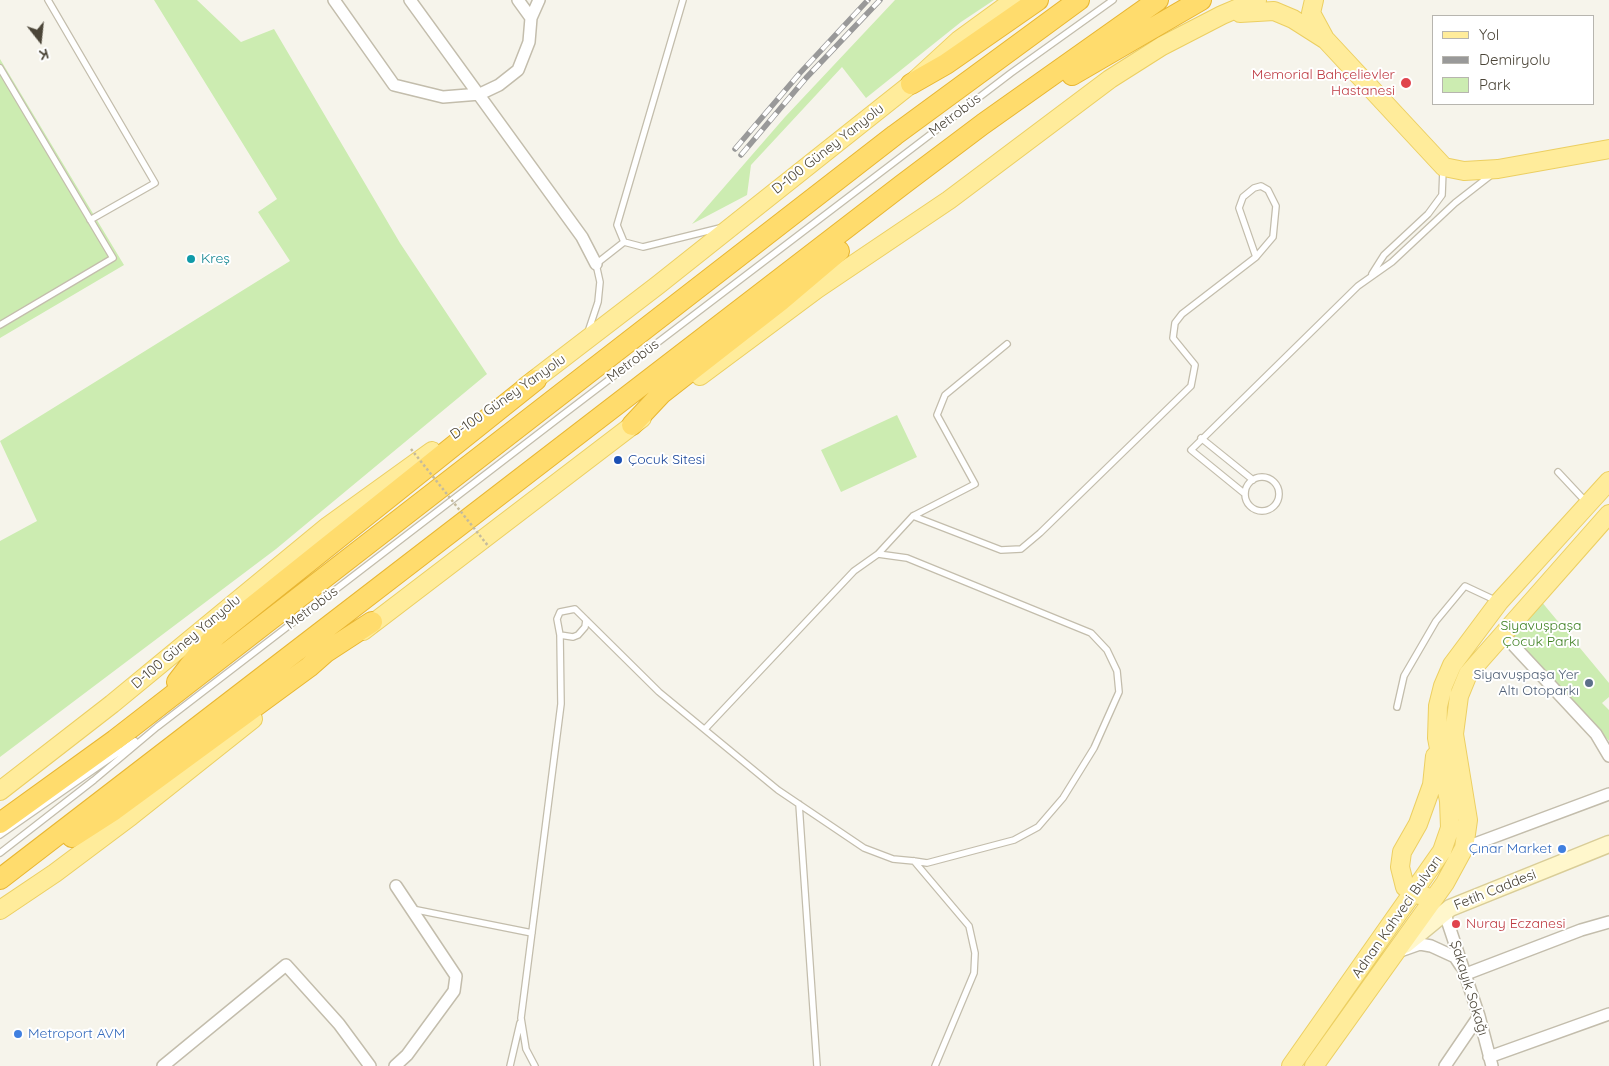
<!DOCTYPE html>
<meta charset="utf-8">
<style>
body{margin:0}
#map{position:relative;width:1609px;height:1066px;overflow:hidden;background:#f6f4eb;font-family:Quicksand,sans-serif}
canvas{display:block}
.legend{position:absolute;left:1432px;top:15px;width:162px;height:90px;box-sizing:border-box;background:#fff;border:1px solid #b7b5af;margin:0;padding:6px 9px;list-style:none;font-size:15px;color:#4b4538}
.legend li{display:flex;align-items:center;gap:10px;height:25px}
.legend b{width:25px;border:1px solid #b7b5af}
.north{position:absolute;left:15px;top:15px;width:50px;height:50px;-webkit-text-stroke:4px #fff;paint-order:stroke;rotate:164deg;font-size:14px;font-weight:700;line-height:20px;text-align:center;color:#4b4538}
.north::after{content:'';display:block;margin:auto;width:18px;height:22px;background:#4b4538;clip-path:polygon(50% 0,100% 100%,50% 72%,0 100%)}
</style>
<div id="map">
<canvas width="1609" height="1066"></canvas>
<ul class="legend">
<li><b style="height:6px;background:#ffec9b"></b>Yol</li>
<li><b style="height:6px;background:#999"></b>Demiryolu</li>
<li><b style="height:14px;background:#ccecb1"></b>Park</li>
</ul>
<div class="north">K</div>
</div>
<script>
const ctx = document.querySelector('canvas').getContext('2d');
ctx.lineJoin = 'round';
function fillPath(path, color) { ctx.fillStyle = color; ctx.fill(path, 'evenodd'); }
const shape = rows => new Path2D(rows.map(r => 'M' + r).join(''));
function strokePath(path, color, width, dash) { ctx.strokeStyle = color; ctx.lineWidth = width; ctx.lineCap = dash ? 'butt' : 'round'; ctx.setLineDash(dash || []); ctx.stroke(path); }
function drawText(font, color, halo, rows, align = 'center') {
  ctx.font = font + ' Quicksand,sans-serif'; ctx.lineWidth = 4; ctx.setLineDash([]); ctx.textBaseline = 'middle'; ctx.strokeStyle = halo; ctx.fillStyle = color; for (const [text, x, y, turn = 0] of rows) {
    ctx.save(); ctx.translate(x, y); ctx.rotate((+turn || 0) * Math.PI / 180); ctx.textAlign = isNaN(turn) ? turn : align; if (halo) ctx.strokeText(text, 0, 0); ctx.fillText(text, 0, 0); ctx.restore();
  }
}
fillPath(shape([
 [154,0,197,0,241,42,274,29,400,243,487,374,276,549,0,757,0,541,37,521,0,441,290,261,258,212,277,199],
 [895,0,994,0,961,22,866,98,842,67,751,165,747,195,692,224,785,117],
 [0,59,124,265,0,338],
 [897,415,917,457,841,492,821,450],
 [1541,601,1609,683,1609,697,1602,703,1609,710,1609,741,1508,632]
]), '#ccecb1');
const lane = shape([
 [48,0,155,183,90,220],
 [0,68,113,258,0,325],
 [624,242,617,225,683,0],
 [624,242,643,247,720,228],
 [1372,274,1384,255,1428,214,1442,195,1443,170],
 [588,332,598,302,600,282,596,264,624,242],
 [1201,438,1253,480],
 [1558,472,1587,503],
 '1245 494a17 17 0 1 1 34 0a17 17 0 1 1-34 0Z',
 [1245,494,1191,450,1358,286,1392,262,1455,203,1491,175],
 [913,516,1001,550,1021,549,1040,533,1191,386,1195,365,1173,338,1175,323,1182,314,1256,257,1273,237,1276,206,1268,190,1261,186,1254,188,1243,197,1239,208,1256,257],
 [878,554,913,516,975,484,937,415,945,395,1007,344],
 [560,635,573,637,578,635,585,627,586,620],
 [1397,707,1404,676,1436,621,1465,586,1497,601],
 [799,804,817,1066],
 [0,835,135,741],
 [0,853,94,780,157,727,560,417,1011,73,1113,0],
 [914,861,969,926,975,953,974,973,935,1066],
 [412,909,532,933],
 [510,1066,520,1023],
 [535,1066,526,1049,521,1018,561,704,560,635,557,619,560,612,575,609,659,692,778,790,864,848,893,859,914,861,927,863,1014,840,1038,827,1063,798,1094,748,1119,692,1117,671,1107,650,1091,633,907,558,878,554,854,571,705,729]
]);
const street = shape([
 [334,0,394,85,443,97,480,94,499,85,518,70,529,42,531,18,539,0],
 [410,0,582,237,596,264],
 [518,0,531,18],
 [1502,633,1596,734,1609,756],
 [1464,848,1609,794],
 [1444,911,1479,1016,1492,1066],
 [1403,950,1420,944,1431,946,1455,957,1461,966],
 [1466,974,1581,930,1609,922],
 [1489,1057,1609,1014],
 [163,1066,286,965,339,1024,370,1066],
 [395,1066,407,1055,454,991,456,976,396,886],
 [1445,1066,1479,1016]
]);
const secondary = shape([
 [1405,945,1450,908,1609,844]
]);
const primary = shape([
 [1314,0,1311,13,1324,37],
 [1240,13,1274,11,1293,19,1326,40,1444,167,1464,171,1498,169,1609,149],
 [700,376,817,289,949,200,1110,79,1162,46,1222,15,1257,0],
 [525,387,658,285,911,84,959,40,1014,0],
 [363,631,642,418],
 [0,791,112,704,328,526,432,451],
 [1425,896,1414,894,1405,887,1400,867,1402,852,1418,824,1432,785,1435,756],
 [0,910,55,873,131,816,253,719],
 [1291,1066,1442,851,1450,828,1449,801,1437,738,1438,706,1443,686,1452,665,1499,602,1609,481],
 [1314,1066,1445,883,1464,848,1468,820,1454,734,1459,696,1468,674,1609,514]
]);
const highway = shape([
 [1072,75,1201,0],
 [911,84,946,64,1038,0],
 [632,425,662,393,780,301,839,251],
 [177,682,200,652,217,635,536,380],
 [0,823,115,740,895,135,1079,0],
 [72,837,114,810,309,667,326,652,372,622],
 [0,879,902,185,983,124,1158,0]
]);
strokePath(lane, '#c3bdac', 8);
strokePath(street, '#c3bdac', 14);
strokePath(secondary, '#d9cd98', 19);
strokePath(primary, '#eccf62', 20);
strokePath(highway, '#e8b632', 22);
strokePath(lane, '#fff', 5.5);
strokePath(street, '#fff', 11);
strokePath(secondary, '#fff7cc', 16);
strokePath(primary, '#ffec9b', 18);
strokePath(highway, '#ffdc6d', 20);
const rail = shape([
 [735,149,800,73,868,0],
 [741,155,806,78,880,0]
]);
strokePath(rail, '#999', 5.5);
strokePath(rail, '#fff', 4, [11]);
strokePath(shape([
 [411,449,489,547]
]), '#c5bb9c', 2.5, [2.5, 2.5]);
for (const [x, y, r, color] of [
 [1406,83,6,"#e0444e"],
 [191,259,5,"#0f9aa8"],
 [618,460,5,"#1a4fb4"],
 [1589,683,5,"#5c6f8a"],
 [1562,849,5,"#3f7fe0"],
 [1456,924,5,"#e0444e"],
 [18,1034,5,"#3f7fe0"]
]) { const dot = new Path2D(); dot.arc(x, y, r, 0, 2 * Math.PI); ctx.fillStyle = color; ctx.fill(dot); strokePath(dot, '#fff', 2); }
drawText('14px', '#be3a42', '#fff', [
 ["Memorial Bahçelievler",1395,75],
 ["Hastanesi",1395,91],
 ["Nuray Eczanesi",1466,924,"left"]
], 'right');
drawText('14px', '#4b4538', '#fff', [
 ["Metrobüs",955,115,-37],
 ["D-100 Güney Yanyolu",828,149,-38],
 ["Metrobüs",633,361,-37],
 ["D-100 Güney Yanyolu",508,397,-35],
 ["Metrobüs",312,608,-37],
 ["D-100 Güney Yanyolu",186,642,-40],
 ["Fetih Caddesi",1495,890,-22],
 ["Adnan Kahveci Bulvarı",1397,917,-55],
 ["Şakayık Sokağı",1469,988,73]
]);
drawText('14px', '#0d838f', '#fff', [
 ["Kreş",201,259]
], 'left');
drawText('14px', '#164399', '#fff', [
 ["Çocuk Sitesi",628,460]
], 'left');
drawText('14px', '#408225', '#fff', [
 ["Siyavuşpaşa",1541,626],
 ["Çocuk Parkı",1541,642]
]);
drawText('14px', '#4e5e75', '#fff', [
 ["Siyavuşpaşa Yer",1579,675],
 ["Altı Otoparkı",1579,691]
], 'right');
drawText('14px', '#366cbe', '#fff', [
 ["Çınar Market",1552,849],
 ["Metroport AVM",28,1034,"left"]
], 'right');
</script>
